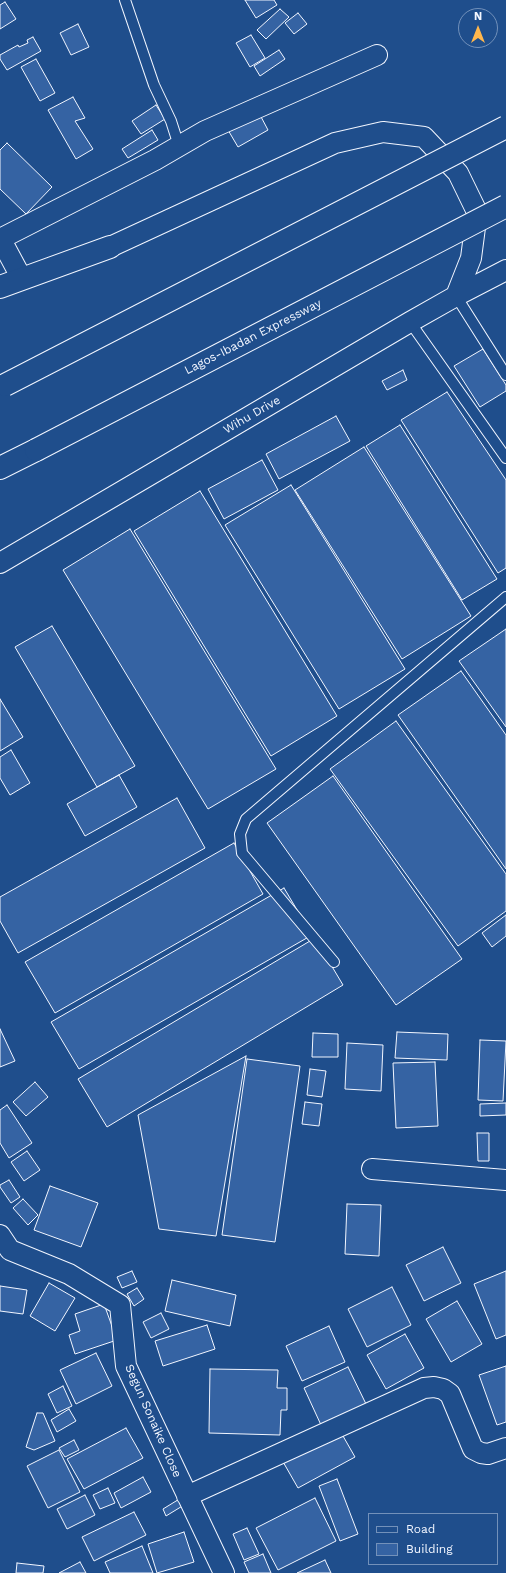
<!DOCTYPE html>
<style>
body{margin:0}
#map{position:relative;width:506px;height:1573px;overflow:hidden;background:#1f4e8c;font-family:"Work Sans",sans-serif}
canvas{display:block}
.legend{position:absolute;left:368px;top:1513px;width:130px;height:52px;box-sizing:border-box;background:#1f4e8c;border:1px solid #7391ba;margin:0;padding:5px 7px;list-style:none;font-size:12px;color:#f2f6ff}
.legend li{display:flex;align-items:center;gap:8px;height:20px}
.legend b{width:20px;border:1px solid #7391ba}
.north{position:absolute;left:458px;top:8px;width:40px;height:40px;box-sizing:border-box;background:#1f4e8c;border:1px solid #7391ba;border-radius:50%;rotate:0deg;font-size:11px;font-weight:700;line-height:16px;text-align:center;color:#f2f6ff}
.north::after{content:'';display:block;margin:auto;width:14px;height:18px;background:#ffb74d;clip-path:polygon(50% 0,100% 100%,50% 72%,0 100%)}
</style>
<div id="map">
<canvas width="506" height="1573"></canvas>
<ul class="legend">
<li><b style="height:5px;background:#1f4e8c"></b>Road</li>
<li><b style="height:11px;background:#3563a3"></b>Building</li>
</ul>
<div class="north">N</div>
</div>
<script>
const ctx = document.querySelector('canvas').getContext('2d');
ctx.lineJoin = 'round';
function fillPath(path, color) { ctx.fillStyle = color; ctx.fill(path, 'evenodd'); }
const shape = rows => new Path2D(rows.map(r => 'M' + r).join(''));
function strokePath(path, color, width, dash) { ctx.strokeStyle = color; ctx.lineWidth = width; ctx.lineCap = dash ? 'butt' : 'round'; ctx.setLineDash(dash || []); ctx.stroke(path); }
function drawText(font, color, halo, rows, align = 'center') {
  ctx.font = font + ' "Work Sans",sans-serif'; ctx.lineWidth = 3; ctx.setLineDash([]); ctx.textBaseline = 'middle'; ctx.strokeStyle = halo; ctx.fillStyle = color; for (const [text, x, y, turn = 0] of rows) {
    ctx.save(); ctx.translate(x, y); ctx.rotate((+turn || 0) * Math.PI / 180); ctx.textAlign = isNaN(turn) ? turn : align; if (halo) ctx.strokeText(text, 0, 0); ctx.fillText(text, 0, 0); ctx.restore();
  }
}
const building = shape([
 [245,0,274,0,277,5,256,18,245,0],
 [5,2,16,19,0,29,0,5,5,2],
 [280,9,289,17,266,39,257,30,280,9],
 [298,13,307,24,294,34,285,23,298,13],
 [78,24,89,47,71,55,60,33,78,24],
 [251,35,265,58,250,67,236,43,251,35],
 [33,37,41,51,7,70,0,59,0,55,18,45,19,47,28,43,27,40,33,37],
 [279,50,285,59,260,76,254,66,279,50],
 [36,59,55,93,40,101,21,67,36,59],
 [73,97,85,118,75,121,93,149,76,159,48,110,73,97],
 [156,105,165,119,141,134,132,121,156,105],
 [259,113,268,130,238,147,228,130,259,113],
 [152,130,158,140,128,158,122,149,152,130],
 [7,143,52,187,26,214,0,189,0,150,7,143],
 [483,349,506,385,506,391,480,407,454,366,483,349],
 [403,370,407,380,387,390,382,381,403,370],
 [447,392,506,480,506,568,498,573,401,420,447,392],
 [336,416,350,441,279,479,266,454,336,416],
 [400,425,497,579,462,600,366,446,400,425],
 [364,447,471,616,402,659,295,490,364,447],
 [262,460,278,490,224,519,208,489,262,460],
 [291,485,405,669,339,709,225,525,291,485],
 [200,491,337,716,271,756,134,531,200,491],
 [130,529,276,769,208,809,63,570,130,529],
 [52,626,135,766,97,787,15,647,52,626],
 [506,629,506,727,459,661,506,629],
 [461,671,506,735,506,869,398,715,461,671],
 [0,699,23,737,0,751,0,699],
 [396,721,506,874,506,911,458,946,330,769,396,721],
 [11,750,30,783,10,795,0,778,0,757,11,750],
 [119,775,137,807,85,836,67,804,119,775],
 [333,776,462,959,396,1005,267,823,333,776],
 [177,798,205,848,18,953,0,921,0,897,177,798],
 [234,843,263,894,55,1013,25,962,234,843],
 [284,888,312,935,79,1069,51,1022,284,888],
 [506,915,506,936,492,947,482,933,506,915],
 [315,938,343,985,107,1127,78,1079,315,938],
 [0,1029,15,1061,0,1067,0,1029],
 [397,1032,448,1034,447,1060,395,1058,397,1032],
 [313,1033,338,1034,338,1057,312,1057,313,1033],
 [480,1040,506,1041,503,1101,478,1100,480,1040],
 [347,1043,383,1045,381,1091,345,1089,347,1043],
 [246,1056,216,1236,159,1229,138,1115,246,1056],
 [247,1059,300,1066,275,1242,222,1235,247,1059],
 [435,1062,438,1126,396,1128,393,1063,435,1062],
 [310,1069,326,1071,322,1097,307,1095,310,1069],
 [35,1082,48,1097,26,1116,13,1102,35,1082],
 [305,1102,322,1104,319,1126,302,1124,305,1102],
 [506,1103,506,1115,480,1116,480,1104,506,1103],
 [7,1105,32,1143,9,1158,0,1143,0,1110,7,1105],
 [477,1133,489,1133,489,1161,478,1161,477,1133],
 [27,1151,40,1170,24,1181,11,1162,27,1151],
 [9,1180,20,1197,11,1203,0,1187,0,1185,9,1180],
 [50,1186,98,1203,81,1247,34,1230,50,1186],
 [23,1199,38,1215,28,1225,13,1208,23,1199],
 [347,1204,381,1205,379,1256,345,1254,347,1204],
 [443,1247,461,1283,424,1301,406,1265,443,1247],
 [132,1271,137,1282,122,1288,117,1277,132,1271],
 [506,1271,506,1335,496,1339,474,1284,506,1271],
 [172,1280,236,1295,230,1326,165,1311,172,1280],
 [49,1283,75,1298,55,1331,30,1316,49,1283],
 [0,1286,27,1290,23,1314,0,1311,0,1286],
 [392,1287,411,1325,367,1347,348,1309,392,1287],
 [137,1288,144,1299,134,1306,127,1294,137,1288],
 [457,1301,482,1344,451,1362,426,1319,457,1301],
 [104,1304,117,1340,75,1354,69,1335,80,1331,75,1314,104,1304],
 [161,1313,169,1329,151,1338,143,1322,161,1313],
 [207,1325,215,1349,163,1366,155,1341,207,1325],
 [329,1326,345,1362,302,1381,286,1346,329,1326],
 [405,1334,424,1368,386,1389,367,1355,405,1334],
 [96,1353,112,1386,76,1404,60,1370,96,1353],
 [506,1366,506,1422,497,1425,479,1375,506,1366],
 [348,1367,366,1404,321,1425,304,1388,348,1367],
 [210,1369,278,1370,277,1388,287,1388,287,1410,281,1410,280,1435,209,1433,210,1369],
 [63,1386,72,1406,57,1413,48,1394,63,1386],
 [69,1409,76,1421,57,1432,51,1420,69,1409],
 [37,1413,43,1413,55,1441,34,1450,26,1447,37,1413],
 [126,1428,143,1458,84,1489,67,1459,126,1428],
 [339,1429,355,1457,298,1488,282,1460,339,1429],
 [74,1440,79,1450,65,1457,59,1448,74,1440],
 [59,1450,80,1492,48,1508,27,1466,59,1450],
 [143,1477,151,1492,121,1508,114,1493,143,1477],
 [337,1479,358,1534,340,1541,319,1486,337,1479],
 [108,1488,115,1503,100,1509,93,1495,108,1488],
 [85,1495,95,1515,67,1529,57,1509,85,1495],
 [181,1498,184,1505,166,1516,163,1509,181,1498],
 [315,1498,336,1541,278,1570,256,1528,315,1498],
 [134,1512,146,1535,94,1561,82,1537,134,1512],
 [247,1528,259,1554,244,1560,233,1534,247,1528],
 [184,1532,194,1562,157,1573,148,1544,184,1532],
 [142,1546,153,1573,110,1573,105,1562,142,1546],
 [263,1554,271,1573,249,1573,244,1562,263,1554],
 [325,1560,331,1573,297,1573,325,1560],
 [80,1562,86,1573,59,1573,80,1562],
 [17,1563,44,1566,43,1573,16,1573,17,1563]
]);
fillPath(building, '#3563a3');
strokePath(building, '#f2f6ff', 1);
const lane = shape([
 [125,0,154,85,171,121,179,146],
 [456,296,506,375],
 [410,322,506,458],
 [334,962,242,853,240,834,246,819,506,597]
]);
const street = shape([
 [0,238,22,279],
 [0,239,155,160,205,131,377,55],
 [110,247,335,143,383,132,424,137,458,173,477,212,471,258,456,296],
 [0,563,410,322,456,296,506,270],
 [372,1169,506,1180],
 [0,1235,10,1250,69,1274,120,1305,126,1366,224,1573],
 [187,1496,424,1388,434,1387,443,1389,450,1394,473,1449,481,1453,488,1454,506,1448]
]);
const secondary = shape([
 [0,287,110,247]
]);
const highway = shape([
 [0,468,36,450]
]);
strokePath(lane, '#f2f6ff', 12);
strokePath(street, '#f2f6ff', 22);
strokePath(secondary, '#f2f6ff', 24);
strokePath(highway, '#f2f6ff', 24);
strokePath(lane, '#1f4e8c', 10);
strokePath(street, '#1f4e8c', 20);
strokePath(secondary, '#1f4e8c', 22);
strokePath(highway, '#1f4e8c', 22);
const highwayBridge = shape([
 [5,385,506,127],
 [36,450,506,206]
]);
strokePath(highwayBridge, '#f2f6ff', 24, []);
strokePath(highwayBridge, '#1f4e8c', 22);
drawText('12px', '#f2f6ff', '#1f4e8c', [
 ["Lagos-Ibadan Expressway",253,337,-27],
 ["Wihu Drive",252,415,-30],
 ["Segun Sonaike Close",153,1421,66]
]);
</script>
